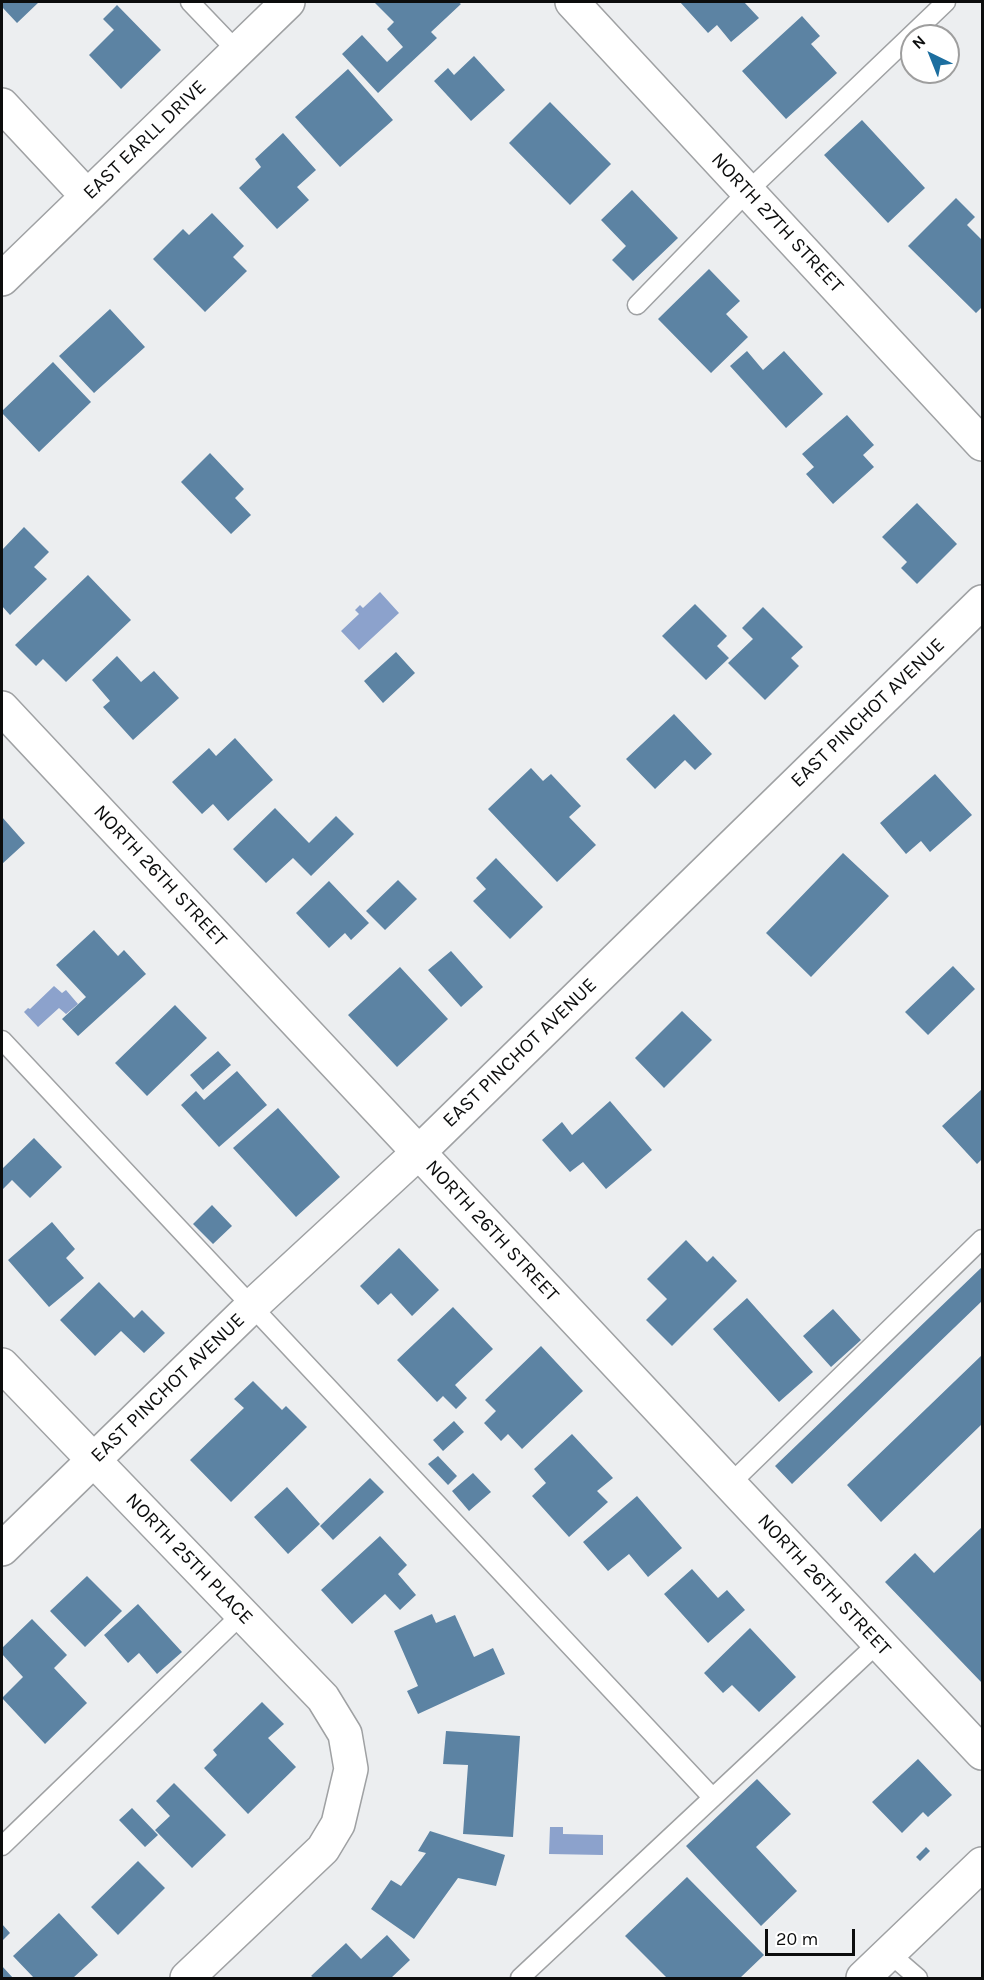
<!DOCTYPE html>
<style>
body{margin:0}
#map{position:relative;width:984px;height:1980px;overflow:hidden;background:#eceef0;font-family:Karla,sans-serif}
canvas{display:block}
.frame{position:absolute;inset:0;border:3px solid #0c0d0d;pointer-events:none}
.north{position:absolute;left:900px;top:24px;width:60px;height:60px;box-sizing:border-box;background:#fff;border:2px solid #9e9e9e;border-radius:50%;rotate:317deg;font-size:16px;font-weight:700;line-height:24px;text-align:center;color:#0c0d0d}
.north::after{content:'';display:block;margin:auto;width:21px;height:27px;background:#1c6e9f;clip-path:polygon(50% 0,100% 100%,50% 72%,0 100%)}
.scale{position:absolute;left:765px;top:1929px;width:90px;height:27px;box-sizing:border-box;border:3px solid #0c0d0d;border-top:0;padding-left:8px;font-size:18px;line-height:21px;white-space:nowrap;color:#0c0d0d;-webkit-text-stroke:4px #fff;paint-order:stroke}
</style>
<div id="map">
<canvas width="984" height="1980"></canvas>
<div class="frame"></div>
<div class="north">N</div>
<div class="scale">20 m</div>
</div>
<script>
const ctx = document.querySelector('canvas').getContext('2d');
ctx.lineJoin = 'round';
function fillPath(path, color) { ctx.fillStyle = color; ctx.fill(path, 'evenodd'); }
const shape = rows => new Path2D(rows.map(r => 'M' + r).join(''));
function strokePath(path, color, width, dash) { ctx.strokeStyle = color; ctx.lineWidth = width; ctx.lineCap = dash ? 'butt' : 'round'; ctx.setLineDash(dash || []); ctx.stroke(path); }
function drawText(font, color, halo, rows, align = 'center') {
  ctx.font = font + ' Karla,sans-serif'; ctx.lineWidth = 5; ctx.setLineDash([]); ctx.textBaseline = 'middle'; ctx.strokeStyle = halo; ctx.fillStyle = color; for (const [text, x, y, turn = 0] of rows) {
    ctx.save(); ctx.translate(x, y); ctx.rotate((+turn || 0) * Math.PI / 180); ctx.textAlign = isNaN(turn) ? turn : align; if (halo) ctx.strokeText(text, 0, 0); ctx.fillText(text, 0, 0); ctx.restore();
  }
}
fillPath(shape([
 [380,592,399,613,359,650,341,631,359,614,355,610,360,605,363,608],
 [54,986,62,993,66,990,78,1004,66,1014,59,1008,38,1027,24,1012,28,1008,30,1009],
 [550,1827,563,1827,563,1834,603,1835,603,1855,549,1854]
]), '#8ca2cc');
fillPath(shape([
 [2,2,39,2,17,23,2,7],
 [374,2,458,2,461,4,431,32,437,38,378,93,342,54,362,35,387,62,403,47,387,29,394,22],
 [680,2,744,2,759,18,731,42,717,25,708,33],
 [117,5,161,50,121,89,89,55,114,30,103,19],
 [802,16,820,36,811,44,837,73,786,119,742,71],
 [474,56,505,90,471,121,434,81,448,68,454,75],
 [348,69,393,120,340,167,295,117],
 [550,102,611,164,570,205,509,143],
 [862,120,925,188,888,223,824,155],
 [283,133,316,170,297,187,309,200,277,229,239,188,261,167,255,159],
 [632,190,678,238,633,281,612,260,626,246,601,220],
 [956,198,975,217,967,225,982,240,982,307,976,313,908,246],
 [212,213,244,246,233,257,247,271,205,312,153,259,183,229,189,235],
 [709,269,740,301,726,314,748,337,711,373,658,319],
 [110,309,145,347,94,393,59,356],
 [747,351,763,370,784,351,823,394,786,428,730,366],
 [53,362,91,402,39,452,2,413,2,411],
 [847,415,874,445,863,455,874,467,833,504,806,474,814,467,802,454],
 [210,453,244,489,235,498,251,515,231,534,181,482],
 [917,503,957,544,917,584,901,568,907,562,882,537],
 [24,527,49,552,34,567,47,579,10,615,2,606,2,550],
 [88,575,131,620,66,682,43,659,36,666,15,645],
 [695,604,727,636,717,646,729,658,706,680,662,636],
 [763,607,803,647,791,658,799,666,765,700,728,663,753,639,742,628],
 [396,652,415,673,383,703,364,681],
 [117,656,141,682,154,671,179,698,133,740,103,707,110,701,92,680],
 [674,714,712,754,695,770,685,760,655,789,626,759],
 [235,738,273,780,228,821,213,804,202,814,172,782,209,748,216,756],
 [531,768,543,781,551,774,581,806,569,817,596,845,557,882,488,809],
 [935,774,972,815,930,852,921,841,906,854,880,823],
 [275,808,309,843,336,816,354,834,311,876,293,858,266,883,233,849],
 [2,817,25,843,2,864],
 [843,853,889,896,811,977,766,933],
 [496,858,543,907,510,939,473,901,486,889,476,878],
 [398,880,417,899,385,930,366,911],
 [329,881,369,923,351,940,345,933,329,948,296,913],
 [94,930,118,956,124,950,146,974,78,1036,62,1019,86,997,56,965],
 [451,951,483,987,461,1007,428,970],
 [953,966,975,989,928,1035,905,1012],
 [400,967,448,1019,397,1067,348,1015],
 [175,1005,207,1038,147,1096,115,1063],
 [682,1011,712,1040,664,1088,635,1058],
 [218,1051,231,1065,203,1090,190,1075],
 [237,1071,267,1105,219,1147,181,1105,196,1091,204,1100],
 [982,1089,982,1159,977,1164,942,1126],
 [610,1101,652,1150,606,1189,583,1162,570,1172,542,1140,562,1122,572,1135],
 [278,1108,340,1177,296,1217,233,1148],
 [34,1138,62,1167,30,1198,12,1180,2,1190,2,1166,3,1168],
 [212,1205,232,1226,213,1244,193,1224],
 [52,1222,75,1249,66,1258,84,1278,49,1307,8,1260],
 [686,1240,707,1262,713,1256,737,1281,672,1346,646,1320,667,1299,647,1279],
 [399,1248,439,1290,412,1316,391,1293,378,1305,360,1286],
 [982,1267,982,1301,792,1484,775,1466],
 [99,1282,134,1318,142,1310,165,1333,144,1353,121,1331,95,1356,60,1320],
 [747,1298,813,1372,779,1402,713,1329],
 [453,1307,493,1349,455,1385,467,1398,456,1409,443,1396,437,1402,397,1360],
 [833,1309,861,1340,831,1367,803,1336],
 [541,1346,583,1391,522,1449,508,1434,501,1441,484,1423,496,1411,485,1400],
 [982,1355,982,1424,881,1522,847,1485],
 [253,1381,282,1410,286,1406,307,1427,231,1502,190,1460,244,1408,234,1399],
 [454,1421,464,1432,443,1451,433,1440],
 [572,1434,613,1478,597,1491,608,1502,569,1537,532,1496,546,1483,534,1469],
 [438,1456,457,1476,448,1485,428,1464],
 [473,1473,491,1492,469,1511,452,1491],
 [370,1478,384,1492,333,1540,320,1526],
 [287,1487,320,1524,288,1554,254,1517],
 [637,1496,682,1548,648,1577,629,1554,608,1571,583,1542],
 [982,1527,982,1683,885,1582,915,1553,934,1573],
 [380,1536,407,1565,398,1574,416,1595,400,1610,385,1594,352,1624,321,1590],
 [692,1569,718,1598,727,1590,745,1610,708,1643,664,1594],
 [87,1576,122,1611,85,1647,50,1611],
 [138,1604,182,1652,157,1674,139,1653,128,1663,104,1635],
 [432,1614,436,1623,455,1615,474,1657,493,1648,505,1674,418,1714,407,1691,418,1686,394,1631],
 [32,1619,67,1655,54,1668,87,1703,45,1744,2,1698,23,1677,2,1654,2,1648],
 [750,1628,796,1677,759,1712,732,1685,723,1693,704,1673],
 [262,1702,284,1724,268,1738,296,1767,248,1814,204,1768,217,1755,213,1750],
 [446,1731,520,1736,513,1837,463,1834,468,1765,443,1764],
 [918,1759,952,1795,928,1817,923,1812,902,1833,872,1802],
 [757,1779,791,1814,756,1847,797,1891,761,1926,686,1846],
 [174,1783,226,1835,192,1868,155,1830,170,1816,156,1801],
 [132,1808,158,1835,145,1847,119,1820],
 [430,1831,505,1855,496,1886,458,1878,414,1939,371,1909,391,1880,401,1886,426,1853,418,1851],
 [926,1847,930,1851,920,1861,916,1857],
 [138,1861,165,1888,118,1935,91,1907],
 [687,1877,764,1955,740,1978,667,1978,625,1936],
 [59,1913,98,1955,73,1978,34,1978,13,1956],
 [2,1924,10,1933,2,1941],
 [387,1935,410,1960,391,1978,314,1978,311,1976,346,1943,361,1959],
 [2,1966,13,1978,2,1978]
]), '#5c83a3');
const service = shape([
 [190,2,237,51],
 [637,305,748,191,946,2],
 [2,1040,712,1797],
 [730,1484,982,1239],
 [2,1846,242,1614],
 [889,1953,918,1978],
 [520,1978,878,1643]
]);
const minor = shape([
 [572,2,982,444],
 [2,105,87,196],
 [2,279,288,2],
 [2,708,982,1753],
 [2,1365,323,1698,345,1734,351,1769,338,1824,323,1849,187,1978],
 [2,1549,251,1307,418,1153,982,602]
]);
const secondary = shape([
 [863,1978,982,1864]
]);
strokePath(service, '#9fa1a3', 21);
strokePath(minor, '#9fa1a3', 36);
strokePath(secondary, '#9fa1a3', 36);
strokePath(service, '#fff', 18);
strokePath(minor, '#fff', 33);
strokePath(secondary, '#fff', 33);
drawText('20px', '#0c0d0d', '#fff', [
 ["EAST EARLL DRIVE",145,140,-44],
 ["NORTH 27TH STREET",777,223,47],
 ["EAST PINCHOT AVENUE",868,713,-44],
 ["NORTH 26TH STREET",160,876,47],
 ["EAST PINCHOT AVENUE",520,1053,-44],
 ["NORTH 26TH STREET",492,1231,47],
 ["EAST PINCHOT AVENUE",168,1388,-44],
 ["NORTH 25TH PLACE",189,1559,46],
 ["NORTH 26TH STREET",824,1585,47]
]);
</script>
